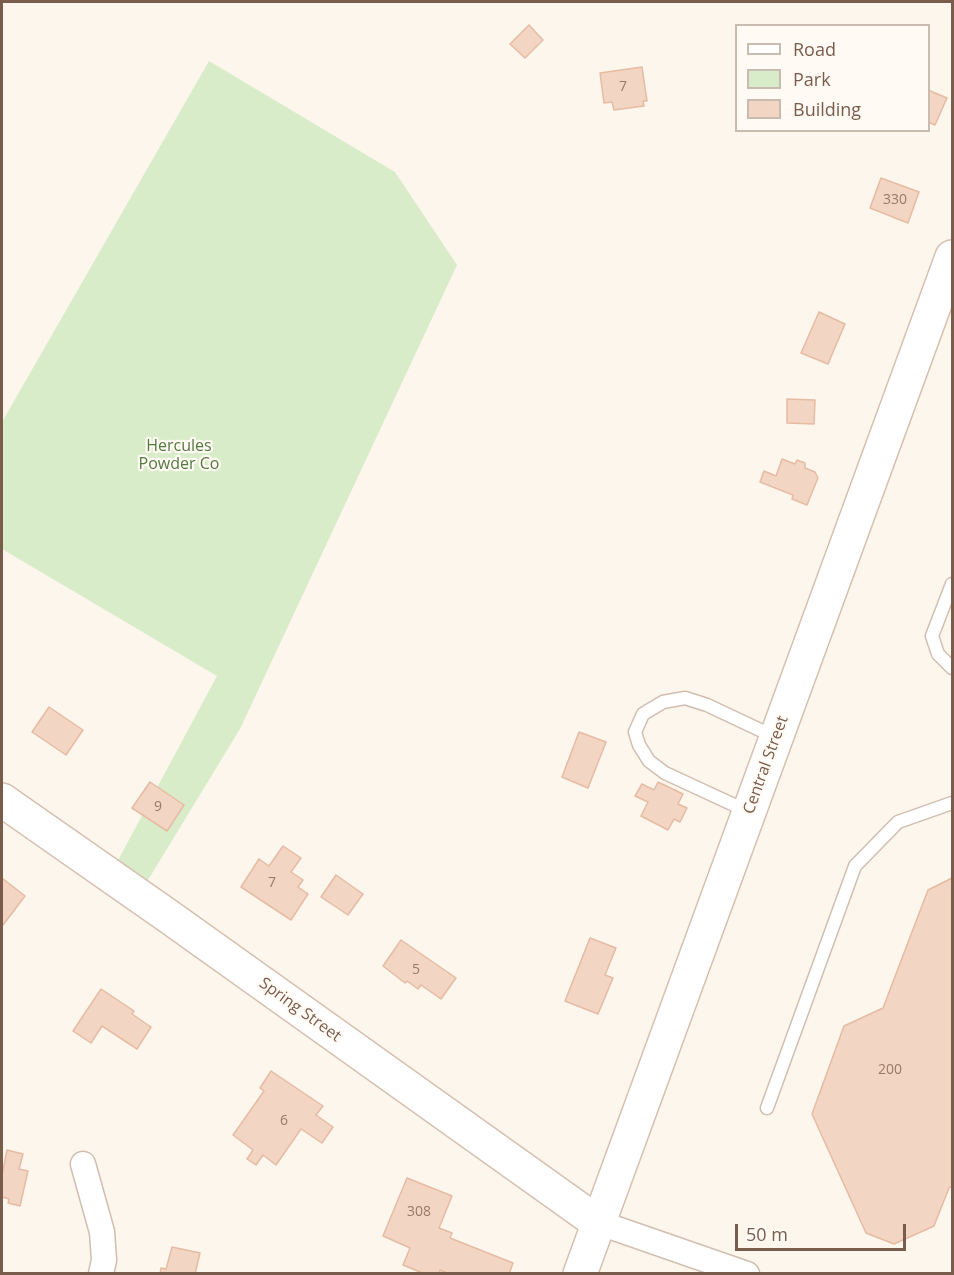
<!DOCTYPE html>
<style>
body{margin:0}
#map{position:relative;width:954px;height:1275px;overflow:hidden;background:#fdf6ec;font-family:"Open Sans",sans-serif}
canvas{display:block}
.frame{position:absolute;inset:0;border:3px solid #7a5c4d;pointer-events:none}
.legend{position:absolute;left:735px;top:24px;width:195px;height:108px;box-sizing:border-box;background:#fffaf3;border:2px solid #cabbb1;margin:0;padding:8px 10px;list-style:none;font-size:18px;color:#7a5c4d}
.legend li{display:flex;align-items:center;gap:12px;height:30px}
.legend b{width:30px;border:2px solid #cabbb1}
.scale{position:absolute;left:735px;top:1224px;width:171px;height:27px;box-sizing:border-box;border:3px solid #7a5c4d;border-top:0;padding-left:8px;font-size:18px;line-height:21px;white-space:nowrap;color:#7a5c4d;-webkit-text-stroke:4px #fffaf3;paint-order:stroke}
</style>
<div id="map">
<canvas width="954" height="1275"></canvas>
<div class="frame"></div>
<ul class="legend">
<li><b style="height:8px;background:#fff"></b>Road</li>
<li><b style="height:16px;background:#d8ecc9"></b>Park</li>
<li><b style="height:16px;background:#f3d5c3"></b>Building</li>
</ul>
<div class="scale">50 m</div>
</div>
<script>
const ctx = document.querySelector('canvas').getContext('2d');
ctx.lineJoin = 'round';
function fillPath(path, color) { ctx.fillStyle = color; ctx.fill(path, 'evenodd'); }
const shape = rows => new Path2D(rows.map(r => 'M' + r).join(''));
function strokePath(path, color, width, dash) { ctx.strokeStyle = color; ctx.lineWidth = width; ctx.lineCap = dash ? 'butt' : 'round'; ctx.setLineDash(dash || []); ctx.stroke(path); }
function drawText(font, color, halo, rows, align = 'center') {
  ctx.font = font + ' "Open Sans",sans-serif'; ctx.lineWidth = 4.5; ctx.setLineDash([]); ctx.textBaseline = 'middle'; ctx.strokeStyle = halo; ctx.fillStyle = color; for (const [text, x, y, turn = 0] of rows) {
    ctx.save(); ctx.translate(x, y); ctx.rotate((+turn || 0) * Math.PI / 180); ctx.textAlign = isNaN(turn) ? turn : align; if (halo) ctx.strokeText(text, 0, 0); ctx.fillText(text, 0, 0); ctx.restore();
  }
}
fillPath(shape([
 [209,61,395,172,457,265,240,729,145,885,116,864,217,676,2,549,2,422]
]), '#d8ecc9');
const building = shape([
 [529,25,543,40,525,58,510,44,529,25],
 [642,67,647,101,643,101,644,106,614,110,612,102,604,103,600,73,642,67],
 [928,90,947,98,935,125,928,122,928,90],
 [881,178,919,192,908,223,870,208,881,178],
 [819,312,845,324,828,364,801,353,819,312],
 [787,399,815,400,814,424,787,423,787,399],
 [782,459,795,464,797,460,805,463,805,468,815,472,818,478,807,505,792,499,793,495,760,482,764,471,776,476,782,459],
 [49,707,83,730,66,755,32,732,49,707],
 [579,732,606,742,588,788,562,777,579,732],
 [150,782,184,805,167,831,132,808,150,782],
 [658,782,683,794,678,804,687,808,680,822,674,819,668,830,641,816,648,802,635,796,642,784,654,790,658,782],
 [283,846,301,858,291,872,303,880,298,887,308,894,291,920,241,887,259,859,269,866,283,846],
 [336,875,363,894,348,915,321,897,336,875],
 [2,878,25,896,3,925,2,924,2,878],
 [952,878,952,1186,949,1188,934,1226,894,1244,866,1233,812,1114,844,1026,883,1008,928,890,952,878],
 [590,938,616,948,605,975,613,978,598,1014,565,1001,590,938],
 [401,940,456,978,441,999,421,985,418,989,407,981,405,983,383,966,401,940],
 [101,989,134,1011,132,1014,151,1027,137,1049,102,1026,91,1043,73,1031,101,989],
 [271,1071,323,1106,316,1115,333,1127,322,1143,301,1129,276,1165,263,1155,256,1165,247,1159,253,1150,233,1135,264,1091,260,1088,271,1071],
 [7,1150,23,1154,19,1169,28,1171,20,1206,8,1203,9,1199,2,1197,2,1175,7,1150],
 [407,1178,452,1196,439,1228,452,1233,450,1238,513,1263,509,1274,449,1274,440,1270,439,1274,425,1274,403,1265,410,1248,383,1236,407,1178],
 [172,1247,200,1253,195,1274,160,1274,161,1268,166,1269,172,1247]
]);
fillPath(building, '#f3d5c3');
strokePath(building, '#e6bba3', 1.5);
const lane = shape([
 [952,584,932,636,938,654,952,668],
 [747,811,665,773,649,761,639,745,635,732,643,714,663,702,685,698,707,705,775,737],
 [767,1108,855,866,898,822,952,803]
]);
const street = shape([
 [83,1164,102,1232,104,1260,101,1274],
 [597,1222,747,1274]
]);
const secondary = shape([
 [2,800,168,916,597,1222],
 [580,1274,952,257]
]);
strokePath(lane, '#d1beb0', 15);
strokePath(street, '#d1beb0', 27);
strokePath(secondary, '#d6c0b0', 36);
strokePath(lane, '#fff', 12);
strokePath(street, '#fff', 24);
strokePath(secondary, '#fff', 33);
drawText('14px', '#987a6a', null, [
 ["7",623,87],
 ["330",895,200],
 ["9",158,807],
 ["7",272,883],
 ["5",416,970],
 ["200",890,1070],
 ["6",284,1121],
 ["308",419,1212]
]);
drawText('16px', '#537a41', '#fffaf3', [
 ["Hercules",179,446],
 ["Powder Co",179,464]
]);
drawText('16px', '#7a5c4d', '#fffaf3', [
 ["Central Street",766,765,-70],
 ["Spring Street",300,1010,36]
]);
</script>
